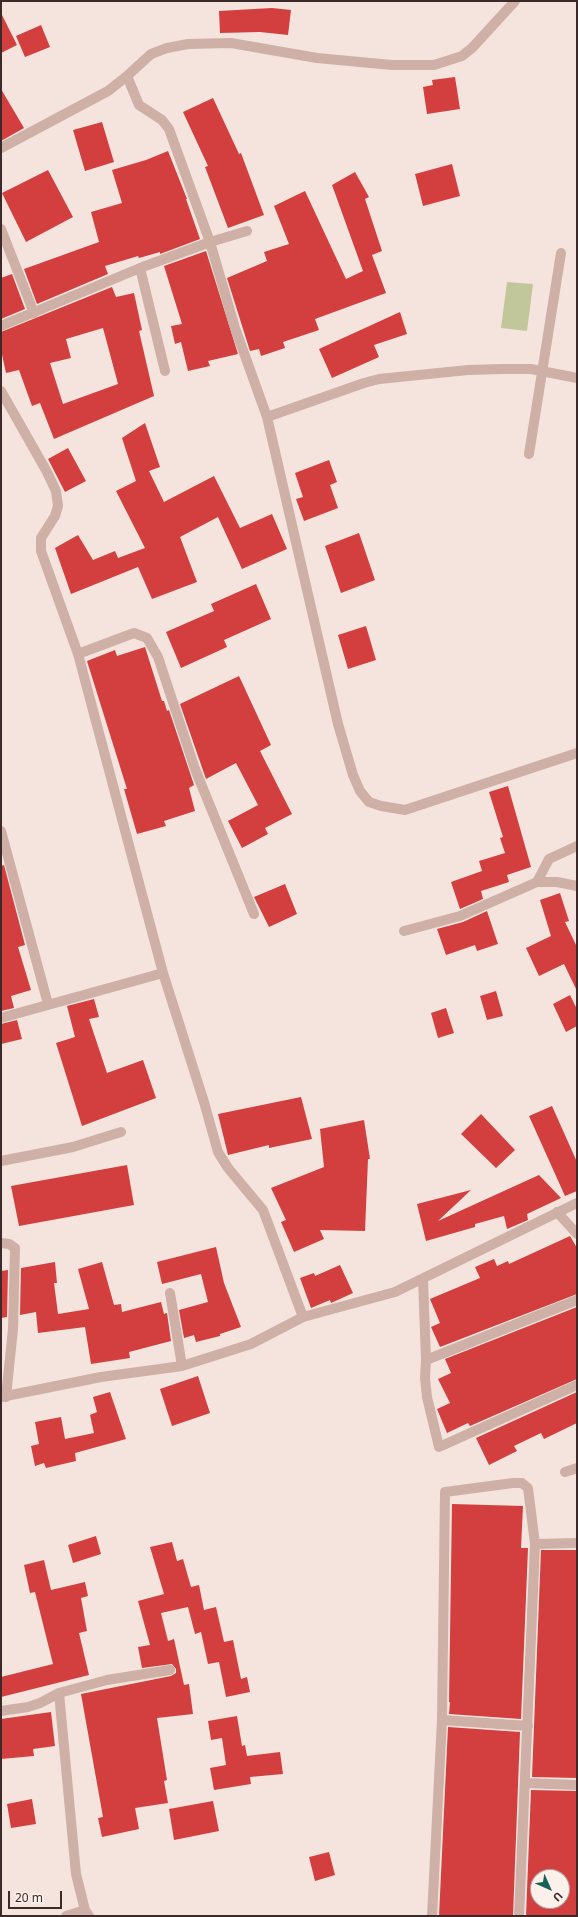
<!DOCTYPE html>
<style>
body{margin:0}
#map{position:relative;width:578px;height:1917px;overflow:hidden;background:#f5e4dd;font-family:"Noto Sans",sans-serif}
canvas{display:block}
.frame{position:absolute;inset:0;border:2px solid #3b2a29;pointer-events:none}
.north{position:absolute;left:530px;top:1869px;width:40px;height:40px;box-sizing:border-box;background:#fcf0eb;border:1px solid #afa19d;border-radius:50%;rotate:135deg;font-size:11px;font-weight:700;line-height:16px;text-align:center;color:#3b2a29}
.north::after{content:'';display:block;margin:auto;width:14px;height:18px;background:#196256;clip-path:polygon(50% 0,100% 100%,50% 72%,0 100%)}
.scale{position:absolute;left:8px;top:1891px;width:54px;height:18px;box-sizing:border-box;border:2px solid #3b2a29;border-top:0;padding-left:5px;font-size:12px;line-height:14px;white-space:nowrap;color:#3b2a29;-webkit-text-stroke:3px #fcf0eb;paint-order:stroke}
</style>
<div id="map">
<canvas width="578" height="1917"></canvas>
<div class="frame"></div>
<div class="north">U</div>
<div class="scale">20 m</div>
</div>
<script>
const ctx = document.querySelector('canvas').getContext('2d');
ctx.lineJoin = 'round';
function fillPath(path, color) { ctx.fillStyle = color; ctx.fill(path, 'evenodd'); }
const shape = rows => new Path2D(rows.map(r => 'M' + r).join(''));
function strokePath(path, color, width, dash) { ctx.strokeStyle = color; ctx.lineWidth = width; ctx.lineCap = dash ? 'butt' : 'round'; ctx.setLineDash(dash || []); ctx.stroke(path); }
fillPath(shape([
 [507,282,533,284,527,331,501,328]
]), '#c2c69b');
fillPath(shape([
 [272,8,291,10,288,35,260,32,220,33,219,11],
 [1,13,17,45,1,53],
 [41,25,50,47,25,57,16,36],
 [455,77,460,109,427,114,423,87,433,85,432,80],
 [1,89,24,128,1,141],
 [213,98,239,154,241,153,264,215,228,228,205,167,208,166,183,112],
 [102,122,114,162,85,171,73,130],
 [168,151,187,199,186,199,200,239,160,254,160,252,139,258,138,256,105,266,108,274,37,304,24,269,99,242,91,212,122,203,112,170,146,160],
 [452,164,460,196,423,206,415,174],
 [48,170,73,217,26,242,2,193],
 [355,172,369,197,365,199,382,251,372,255,386,293,315,319,319,330,283,342,285,348,261,356,259,349,250,351,227,278,267,261,264,252,289,244,274,206,305,191,346,279,363,271,332,185],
 [206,251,238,354,208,361,210,366,188,371,181,342,175,344,171,326,182,324,164,266],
 [12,274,25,309,1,319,1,278],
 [112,287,116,297,134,293,142,330,139,331,154,396,54,439,40,403,32,406,19,370,6,373,1,350,1,332],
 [103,328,118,384,63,404,50,363,71,358,66,339],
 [400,312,407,334,374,345,379,357,332,378,319,349],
 [145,423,160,467,149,471,164,502,214,476,240,528,272,514,287,549,242,569,218,517,180,537,197,582,152,599,138,567,71,594,55,548,78,535,93,560,115,551,118,558,145,548,116,491,136,481,122,438],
 [68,448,86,481,65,492,48,459],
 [329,460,337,482,330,485,338,508,304,521,296,499,303,497,295,473],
 [359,533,375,580,341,593,325,546],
 [256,584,271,619,224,640,227,647,181,668,166,632,214,611,211,604],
 [366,626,376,660,348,669,338,635],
 [145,647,162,701,164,701,167,711,169,710,194,785,189,788,195,811,164,821,166,826,137,834,124,789,127,789,87,661,115,650,117,656],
 [239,676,271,745,260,751,292,814,265,828,268,834,242,848,228,821,258,805,236,763,206,779,180,704],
 [508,786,531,867,507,875,509,882,481,891,483,899,460,909,451,882,482,871,479,861,505,853,500,838,503,837,489,792],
 [4,865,25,945,18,947,31,990,11,996,14,1008,1,1011,1,866],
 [285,884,297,914,269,927,254,897],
 [560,893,569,921,565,922,577,947,577,991,564,964,539,976,526,948,551,936,540,900],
 [487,911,498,944,477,951,475,945,446,955,437,929,463,922],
 [496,991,503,1016,487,1020,480,996],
 [570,995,577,1009,577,1026,566,1032,553,1004],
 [94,999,99,1017,89,1019,107,1073,143,1060,156,1098,82,1126,56,1043,75,1037,67,1006],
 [446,1008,454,1033,438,1038,431,1013],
 [17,1020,22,1039,1,1044,1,1024],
 [301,1097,312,1139,269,1148,269,1145,228,1155,218,1114],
 [552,1106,577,1162,577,1191,565,1196,529,1116],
 [481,1114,515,1150,496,1168,461,1134],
 [364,1120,370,1159,368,1159,365,1231,320,1230,324,1239,294,1252,281,1222,286,1220,271,1188,324,1167,320,1129],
 [127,1165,134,1205,19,1226,11,1186],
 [539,1175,561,1198,527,1214,528,1220,507,1229,504,1216,475,1224,475,1227,426,1241,417,1204,471,1190,438,1221],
 [570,1236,577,1248,577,1294,440,1347,431,1327,440,1323,430,1299,480,1278,475,1267,494,1259,497,1266,508,1261,509,1264],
 [216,1247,224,1283,241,1327,220,1334,220,1336,196,1342,194,1335,184,1338,179,1310,208,1302,201,1274,162,1284,157,1262],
 [55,1262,57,1283,54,1283,58,1314,89,1309,78,1269,102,1262,114,1305,121,1304,122,1312,161,1302,164,1314,167,1313,171,1341,129,1352,130,1358,91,1364,85,1327,38,1333,36,1312,20,1315,21,1268],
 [340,1265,353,1293,331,1303,330,1300,311,1308,300,1278,314,1273,315,1276],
 [8,1270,7,1317,1,1318,1,1271],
 [577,1307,577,1379,470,1426,468,1423,447,1433,437,1409,450,1403,438,1379,451,1373,445,1359],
 [198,1376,210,1413,172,1426,160,1389],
 [110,1392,126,1439,75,1453,76,1461,46,1468,44,1463,35,1466,31,1446,39,1444,35,1422,61,1417,65,1439,94,1433,90,1415,97,1412,93,1397],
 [577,1392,577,1423,544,1439,541,1433,514,1446,517,1451,489,1465,476,1438],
 [452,1504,523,1506,521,1548,528,1548,521,1719,449,1714,450,1702,449,1702],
 [96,1536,101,1554,73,1563,68,1545],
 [172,1542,177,1561,183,1559,191,1587,199,1585,204,1610,216,1607,224,1642,233,1640,241,1679,247,1677,250,1692,226,1697,219,1662,208,1664,201,1632,195,1634,188,1607,161,1613,168,1641,174,1639,184,1685,189,1684,193,1714,157,1718,167,1780,164,1781,168,1803,135,1808,139,1829,102,1837,98,1818,103,1817,81,1694,171,1676,176,1673,176,1669,172,1664,142,1668,138,1647,150,1645,138,1601,164,1594,150,1547],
 [541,1550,577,1550,577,1778,532,1777],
 [44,1560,51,1590,85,1582,88,1596,81,1598,87,1631,79,1633,89,1675,1,1697,1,1677,53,1664,35,1592,30,1593,24,1565],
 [51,1712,55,1746,33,1749,34,1756,1,1759,1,1719],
 [237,1716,242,1746,245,1745,247,1756,280,1752,283,1774,250,1777,251,1784,214,1790,210,1768,226,1765,222,1738,211,1740,208,1721],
 [448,1727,520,1732,513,1916,439,1916],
 [531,1790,577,1791,577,1916,526,1916],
 [538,1877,562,1877,562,1901,538,1901],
 [32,1799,36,1824,11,1828,7,1804],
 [213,1801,219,1831,174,1840,169,1809],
 [329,1852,335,1875,315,1881,309,1857]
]), '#d33f3e');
strokePath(shape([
 [127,76,139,105,162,120,169,129,210,242,235,328,267,417,338,724,353,775,360,791,369,802,381,806,405,810,577,753],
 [1,148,108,91,127,76,151,54,167,48,188,44,231,43,317,58,392,65,434,65,462,56,472,48,515,1],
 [1,229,34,313],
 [140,268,165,371],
 [1,326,140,268,210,242,247,231],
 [1,391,47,472,56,491,58,506,55,516,41,538,41,551,78,654,163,973,204,1102,218,1152,228,1168,263,1210,303,1317],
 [267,417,364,383,379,379,468,370,502,369,531,369,577,378],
 [529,454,561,253],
 [78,654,134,633,147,638,158,657,195,769,254,914],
 [1,831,48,1004],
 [537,882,557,882,577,886],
 [404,931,460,916,537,882,549,859,577,846],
 [1,1018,163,973],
 [1,1161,73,1147,121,1132],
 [557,1212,577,1234],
 [1,1243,9,1244,15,1248,13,1329,6,1397],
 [423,1279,426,1360,425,1378,427,1397,439,1447,577,1385],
 [170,1293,182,1366],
 [426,1360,577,1300],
 [1,1397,101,1377,182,1366,251,1344,303,1317,395,1292,577,1203],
 [565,1472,577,1468],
 [535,1544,577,1543],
 [59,1693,76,1874,85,1910,89,1916],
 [1,1711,28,1707,40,1703,59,1693,107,1680,170,1670],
 [442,1720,528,1726],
 [526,1783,577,1785],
 [66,1916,85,1910],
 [432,1916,442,1720,445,1492,513,1483,522,1483,528,1488,535,1544,519,1916]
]), '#cfb0a7', 10);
</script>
